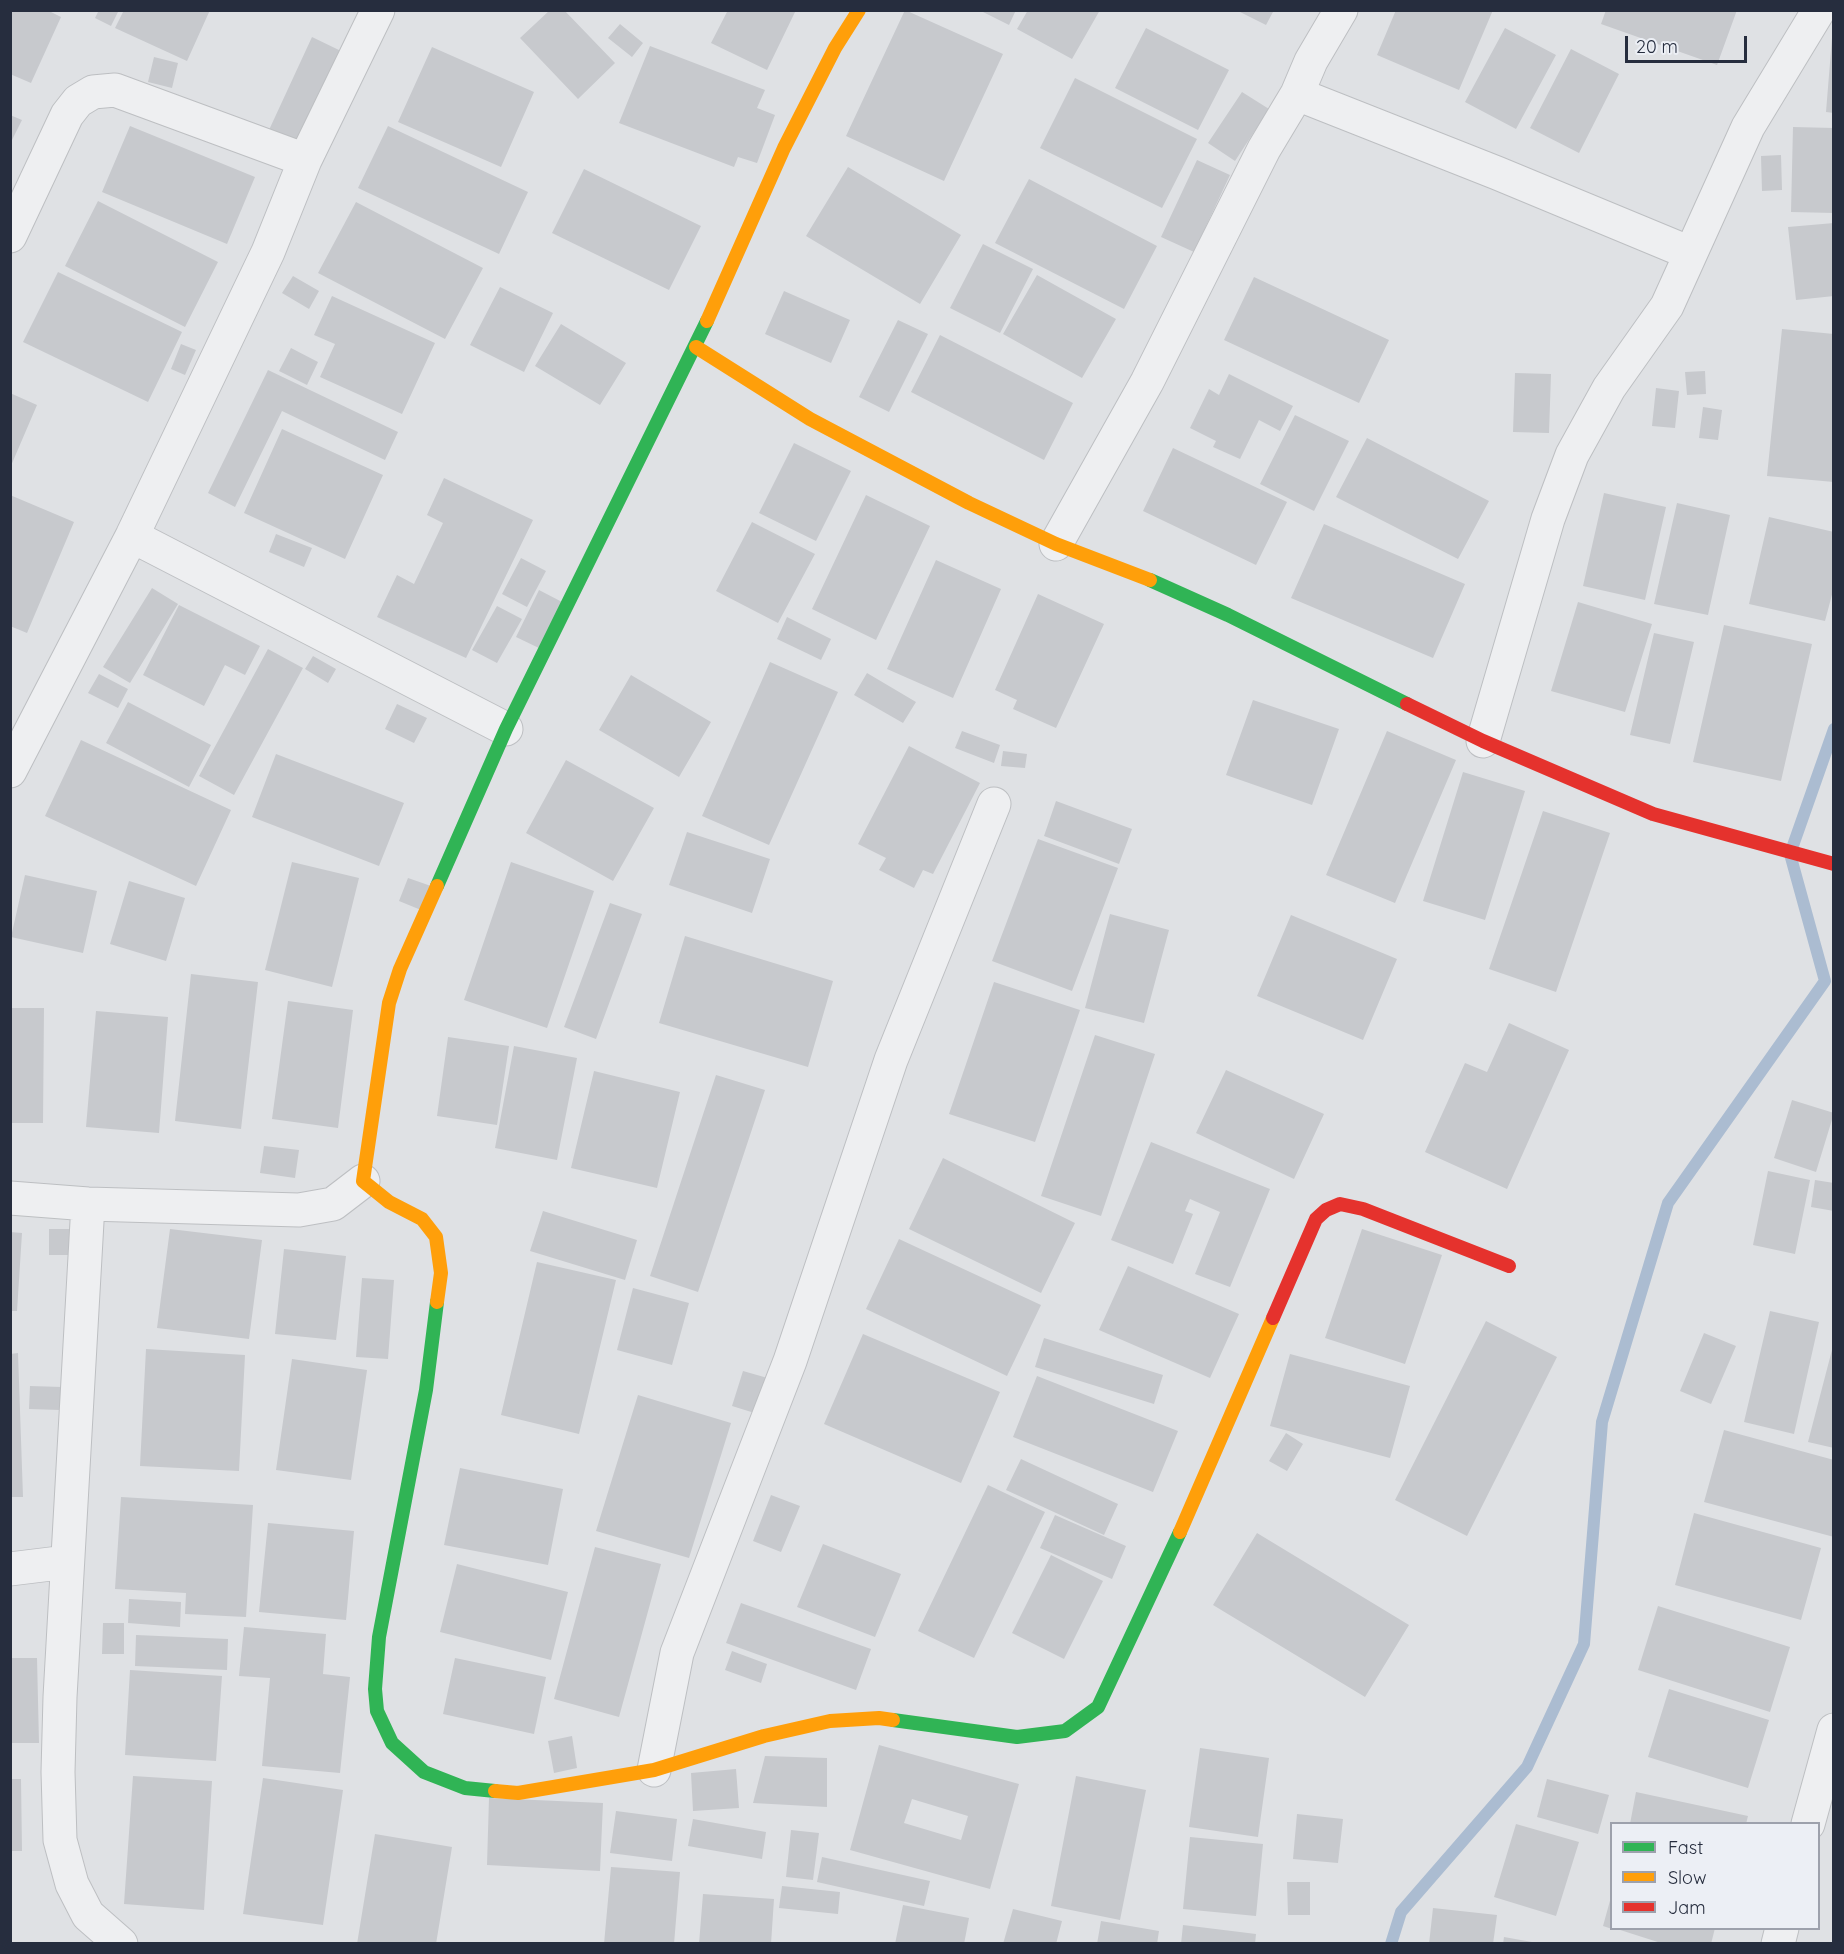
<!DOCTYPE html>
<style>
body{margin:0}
#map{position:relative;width:1844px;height:1954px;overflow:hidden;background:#dfe1e4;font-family:Quicksand,sans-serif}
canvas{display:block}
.frame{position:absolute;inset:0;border:12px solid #262d3e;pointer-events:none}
.legend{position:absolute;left:1610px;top:1822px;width:210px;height:108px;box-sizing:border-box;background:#eceff5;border:2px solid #9da1ac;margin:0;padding:8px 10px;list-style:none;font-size:18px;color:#262d3e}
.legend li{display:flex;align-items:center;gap:12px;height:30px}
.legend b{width:30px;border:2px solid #9da1ac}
.scale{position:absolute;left:1625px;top:36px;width:122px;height:27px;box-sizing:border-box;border:3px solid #262d3e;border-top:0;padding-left:8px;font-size:18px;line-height:21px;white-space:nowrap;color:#262d3e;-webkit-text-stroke:4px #eceff5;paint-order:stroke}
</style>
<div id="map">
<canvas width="1844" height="1954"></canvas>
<div class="frame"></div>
<ul class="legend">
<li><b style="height:8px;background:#30b455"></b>Fast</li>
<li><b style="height:8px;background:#ff9f0a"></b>Slow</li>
<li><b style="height:8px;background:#e5322d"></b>Jam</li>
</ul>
<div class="scale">20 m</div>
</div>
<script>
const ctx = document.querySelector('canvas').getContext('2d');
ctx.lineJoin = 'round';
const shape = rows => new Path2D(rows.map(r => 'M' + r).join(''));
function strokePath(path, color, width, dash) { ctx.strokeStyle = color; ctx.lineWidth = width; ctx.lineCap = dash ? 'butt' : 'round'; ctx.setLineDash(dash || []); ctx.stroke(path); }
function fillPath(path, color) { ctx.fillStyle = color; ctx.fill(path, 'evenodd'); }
strokePath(shape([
 [1391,1944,1401,1912,1527,1767,1584,1644,1602,1422,1668,1203,1825,981,1790,854,1834,729]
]), '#abbcd1', 12);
fillPath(shape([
 [10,10,47,10,61,17,31,83,10,74],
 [99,10,119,10,111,26,95,18],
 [124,10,210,10,187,61,115,28],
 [550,10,564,10,615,63,578,99,520,38],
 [728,10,796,10,767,70,711,43],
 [905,10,1003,54,944,181,846,136],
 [979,10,1016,10,1009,25],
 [1028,10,1100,10,1072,59,1017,29],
 [1236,10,1274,10,1266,25],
 [1396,10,1493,10,1459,90,1377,55],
 [1606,10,1737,10,1717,65,1601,24],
 [620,24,643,43,632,57,608,38],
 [1146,28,1229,70,1198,130,1115,88],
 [1505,28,1556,55,1516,129,1465,102],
 [312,37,341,51,298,143,269,130],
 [1832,38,1834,38,1834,113,1826,112],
 [650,46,765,90,757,108,775,115,757,163,738,157,734,167,619,123],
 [432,47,534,92,501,167,398,122],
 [1571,49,1619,74,1579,153,1530,128],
 [154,57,178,63,172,88,148,82],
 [1075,78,1197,139,1162,208,1040,148],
 [1242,92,1269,109,1235,161,1208,143],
 [10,115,22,120,10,144],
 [130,126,255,177,227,244,102,192],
 [388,126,528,192,499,254,358,188],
 [1793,127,1834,128,1834,213,1791,212],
 [1781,155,1782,190,1762,191,1761,156],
 [1197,160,1230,175,1194,252,1161,237],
 [848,167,961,235,920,304,806,236],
 [584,169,701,226,669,290,552,233],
 [1029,179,1157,246,1124,309,995,243],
 [98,201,218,262,185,327,65,266],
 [356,202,483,268,445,339,318,273],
 [1834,223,1834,296,1796,300,1788,227],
 [983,244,1033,269,1000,333,950,308],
 [58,272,182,332,148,402,23,342],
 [1037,275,1116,319,1082,378,1003,334],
 [293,276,319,291,309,309,282,293],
 [1254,277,1389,340,1359,403,1224,340],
 [500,287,553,313,524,372,470,345],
 [784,291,850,320,831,363,765,334],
 [332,296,435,343,402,414,320,377,335,344,314,335],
 [898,320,928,334,889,412,859,397],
 [561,324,626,363,600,405,535,366],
 [1782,329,1834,334,1834,482,1767,476],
 [940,335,1073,403,1044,460,911,392],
 [181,344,196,350,185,375,171,369],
 [291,348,318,362,307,385,279,371],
 [268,370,398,432,385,460,282,411,235,507,208,493],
 [1705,371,1706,394,1687,395,1685,372],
 [1515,373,1551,374,1549,433,1513,432],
 [1229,374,1293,406,1280,431,1259,420,1240,459,1213,447,1216,441,1190,428,1209,389,1219,395],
 [1656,388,1679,391,1675,428,1652,426],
 [10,393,37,405,10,468],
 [1703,407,1722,410,1718,440,1699,438],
 [1295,415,1349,441,1314,511,1260,484],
 [282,429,383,475,345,559,244,513],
 [1367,438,1489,501,1458,559,1336,497],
 [794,443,851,471,816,541,759,513],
 [1173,448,1287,502,1256,565,1143,511],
 [444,478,533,520,466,658,377,617,397,575,414,584,443,523,427,515],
 [1604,493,1666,507,1645,600,1583,586],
 [10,495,74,522,27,633,10,626],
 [866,495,930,526,876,640,812,609],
 [1677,503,1730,515,1708,615,1654,604],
 [1769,517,1834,532,1834,587,1825,621,1749,604],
 [752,522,815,554,778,623,716,591],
 [1324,524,1465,584,1433,658,1291,598],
 [276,534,312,548,304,567,269,552],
 [521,558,546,571,527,607,502,594],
 [936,560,1001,589,953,698,887,669],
 [152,588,178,604,130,683,103,667],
 [539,590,564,603,541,649,516,637],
 [1038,594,1104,624,1056,728,1013,709,1017,700,995,690],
 [1578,602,1652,624,1625,712,1551,691],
 [179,605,260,646,245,675,225,665,204,706,143,675],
 [497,606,522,619,497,663,472,650],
 [787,617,831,639,821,660,777,639],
 [1724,625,1812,644,1781,781,1693,762],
 [1654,633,1694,642,1670,744,1630,735],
 [268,649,303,668,234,795,199,776],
 [313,656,336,669,328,683,305,669],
 [770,662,838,692,769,845,702,816],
 [867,673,916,702,903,723,854,695],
 [99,674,128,689,118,708,88,693],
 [631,675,711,722,679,777,599,730],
 [1253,700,1339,729,1312,805,1226,775],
 [128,702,211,745,189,787,106,743],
 [397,704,427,718,414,743,385,729],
 [962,731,1000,745,994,763,955,748],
 [1387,731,1456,760,1395,903,1326,875],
 [81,740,231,810,196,886,45,816],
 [909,746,980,783,933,874,923,870,914,888,879,870,886,858,858,844],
 [1003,751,1027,754,1025,768,1001,766],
 [276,754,404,803,379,866,252,817],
 [566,760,654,808,613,881,526,833],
 [1463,772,1525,791,1485,920,1423,901],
 [1056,801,1132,829,1119,864,1044,836],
 [1543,811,1610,833,1556,992,1489,969],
 [687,832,770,859,752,913,669,885],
 [1038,839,1118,868,1072,991,992,961],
 [292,862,359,878,332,987,265,970],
 [511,862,594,891,547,1028,464,1000],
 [25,875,97,891,83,953,11,937],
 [408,878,431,886,421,910,399,901],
 [129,881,185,898,166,961,110,944],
 [610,903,642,914,596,1039,564,1027],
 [1110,914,1169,930,1144,1023,1085,1008],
 [1291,915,1397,959,1363,1040,1257,996],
 [685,936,833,981,808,1067,659,1023],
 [191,974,258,982,241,1129,175,1121],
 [994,982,1080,1010,1035,1142,949,1114],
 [288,1001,353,1010,338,1128,272,1119],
 [10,1008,44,1008,43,1123,10,1123],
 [96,1011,168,1017,159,1133,86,1127],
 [1509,1023,1569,1050,1507,1189,1425,1152,1465,1063,1487,1072],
 [1095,1035,1155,1054,1101,1216,1041,1196],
 [448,1037,509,1046,497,1125,437,1116],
 [514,1046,577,1058,557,1160,495,1148],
 [1226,1070,1324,1114,1294,1179,1196,1133],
 [594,1071,680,1092,657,1188,571,1168],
 [716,1075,765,1090,698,1292,650,1276],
 [1792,1100,1834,1113,1816,1172,1774,1158],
 [1151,1142,1270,1189,1230,1287,1195,1274,1220,1212,1190,1199,1185,1211,1193,1214,1173,1264,1111,1240],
 [264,1146,299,1150,295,1178,260,1173],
 [943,1158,1075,1223,1041,1293,909,1229],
 [1768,1171,1810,1180,1795,1254,1753,1245],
 [1815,1180,1834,1183,1834,1211,1811,1207],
 [543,1211,637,1240,625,1280,530,1251],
 [49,1229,72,1229,72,1255,49,1255],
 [170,1229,262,1240,249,1339,157,1328],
 [1362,1229,1442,1255,1405,1364,1325,1338],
 [10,1232,22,1233,17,1311,10,1311],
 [899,1239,1041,1305,1007,1376,866,1309],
 [284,1249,346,1256,336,1340,275,1334],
 [537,1262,616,1280,579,1434,501,1415],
 [1128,1266,1239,1314,1210,1378,1099,1330],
 [362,1278,394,1280,388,1359,356,1357],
 [633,1288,689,1303,672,1365,617,1350],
 [1770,1311,1819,1322,1794,1434,1744,1422],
 [1486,1321,1557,1357,1467,1536,1395,1500],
 [1704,1333,1736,1346,1711,1404,1680,1391],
 [863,1334,1000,1392,961,1483,824,1424],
 [1044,1338,1163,1375,1154,1404,1035,1367],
 [1833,1346,1834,1346,1834,1448,1808,1442],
 [146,1349,245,1355,239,1471,140,1466],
 [18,1353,23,1497,10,1497,10,1354],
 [1290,1354,1410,1386,1390,1458,1270,1426],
 [292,1359,367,1370,351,1480,276,1470],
 [743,1371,771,1379,761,1415,732,1406],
 [1037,1376,1178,1431,1153,1492,1013,1437],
 [30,1386,62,1387,60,1410,29,1409],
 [638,1395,731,1423,689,1558,596,1531],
 [1724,1430,1834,1460,1834,1537,1704,1502],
 [1286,1433,1303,1444,1287,1471,1269,1461],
 [1021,1459,1118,1504,1104,1535,1006,1490],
 [460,1468,563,1489,548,1565,444,1545],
 [988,1485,1045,1512,974,1658,918,1631],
 [771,1495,800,1506,781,1552,753,1541],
 [121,1497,253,1505,246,1617,185,1614,186,1593,115,1589],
 [1694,1513,1821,1548,1801,1620,1675,1585],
 [1055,1515,1126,1546,1112,1579,1040,1548],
 [268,1523,354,1531,346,1620,259,1612],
 [1257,1533,1409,1625,1365,1697,1213,1605],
 [823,1544,901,1574,875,1637,797,1607],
 [595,1547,661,1564,619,1717,554,1699],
 [1051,1555,1103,1581,1064,1659,1012,1633],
 [457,1564,568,1592,551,1660,440,1632],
 [129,1599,181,1602,180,1627,128,1623],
 [741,1603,871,1649,856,1690,726,1643],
 [1658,1606,1790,1647,1770,1712,1638,1670],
 [103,1623,124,1623,124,1654,102,1654],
 [244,1627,326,1634,323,1674,350,1677,340,1773,262,1766,270,1678,239,1676],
 [136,1635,228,1639,227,1670,135,1666],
 [732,1651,767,1664,761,1683,725,1670],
 [10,1658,37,1658,39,1743,10,1743],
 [455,1658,546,1677,534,1734,443,1714],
 [130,1670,222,1676,216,1761,125,1755],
 [1669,1689,1769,1720,1748,1788,1648,1757],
 [572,1736,577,1768,554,1773,548,1741],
 [879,1745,1019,1784,990,1889,850,1850],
 [912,1799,968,1816,961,1840,904,1823],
 [1200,1748,1269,1758,1258,1837,1189,1827],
 [765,1756,827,1758,827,1807,753,1803],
 [736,1769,739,1808,693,1811,691,1773],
 [133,1776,212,1781,204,1910,124,1904],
 [1076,1776,1146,1790,1120,1920,1051,1906],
 [263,1778,343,1790,323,1925,243,1914],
 [10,1779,21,1779,22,1851,10,1851],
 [1547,1779,1609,1795,1598,1834,1537,1817],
 [1636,1792,1748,1816,1746,1824,1630,1824],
 [489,1798,603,1803,600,1871,487,1865],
 [616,1811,677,1819,672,1861,610,1853],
 [1297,1814,1343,1819,1338,1863,1293,1859],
 [693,1819,766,1832,762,1859,688,1846],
 [1516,1824,1579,1842,1556,1916,1494,1897],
 [791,1830,819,1833,813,1880,786,1877],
 [375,1834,452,1847,436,1944,357,1944],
 [1190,1837,1263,1844,1256,1916,1183,1909],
 [822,1857,930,1881,924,1906,817,1882],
 [611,1867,680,1872,674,1944,604,1944],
 [1287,1882,1310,1882,1310,1915,1288,1915],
 [782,1886,840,1892,838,1914,779,1908],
 [703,1894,774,1899,771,1944,699,1944],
 [1611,1897,1612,1897,1612,1929,1603,1926],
 [903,1905,969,1918,964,1944,895,1944],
 [1433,1908,1497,1915,1493,1944,1429,1944],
 [1013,1909,1062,1921,1056,1944,1003,1944],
 [1101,1921,1159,1931,1157,1944,1097,1944],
 [1183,1925,1256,1934,1255,1944,1181,1944],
 [1614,1928,1715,1928,1711,1944,1664,1944],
 [1504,1937,1532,1942,1532,1944,1503,1944]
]), '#c7c9cd');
const street = shape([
 [1297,94,1497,173,1690,253],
 [10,236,67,115,78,101,93,92,115,90,305,160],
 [132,536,506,729],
 [1056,544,1147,382,1264,149,1297,94,1311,61,1341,10],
 [1483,741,1548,519,1572,455,1609,388,1667,306,1748,127,1819,10],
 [10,771,132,536,268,252,305,160,378,10],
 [10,1198,88,1204,299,1210,333,1204,363,1181],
 [88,1204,60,1697,58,1772,60,1840,72,1884,88,1915,121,1944],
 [10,1569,67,1562],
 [654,1770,677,1653,790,1361,891,1060,994,804],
 [1808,1824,1834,1730],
 [1778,1944,1782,1928]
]);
strokePath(street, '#bdbfc2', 35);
strokePath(street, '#eeeff1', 33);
strokePath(shape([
 [1150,580,1228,615,1407,704],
 [437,886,506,729,707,321],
 [437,1302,426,1390,379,1637,375,1689,377,1711,392,1743,424,1772,465,1788,495,1791],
 [893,1720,1017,1737,1065,1731,1098,1707,1180,1532]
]), '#30b455', 14);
strokePath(shape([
 [707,321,784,148,835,48,859,10],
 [696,347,810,419,969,503,1056,544,1150,580],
 [437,886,400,969,389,1003,363,1181,389,1202,422,1219,436,1237,441,1273,437,1302],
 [1180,1532,1273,1318],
 [495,1791,518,1793,654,1770,764,1736,830,1721,879,1718,893,1720]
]), '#ff9f0a', 14);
strokePath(shape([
 [1407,704,1483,741,1653,814,1834,864],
 [1273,1318,1316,1219,1326,1210,1340,1204,1363,1209,1509,1266]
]), '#e5322d', 14);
</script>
